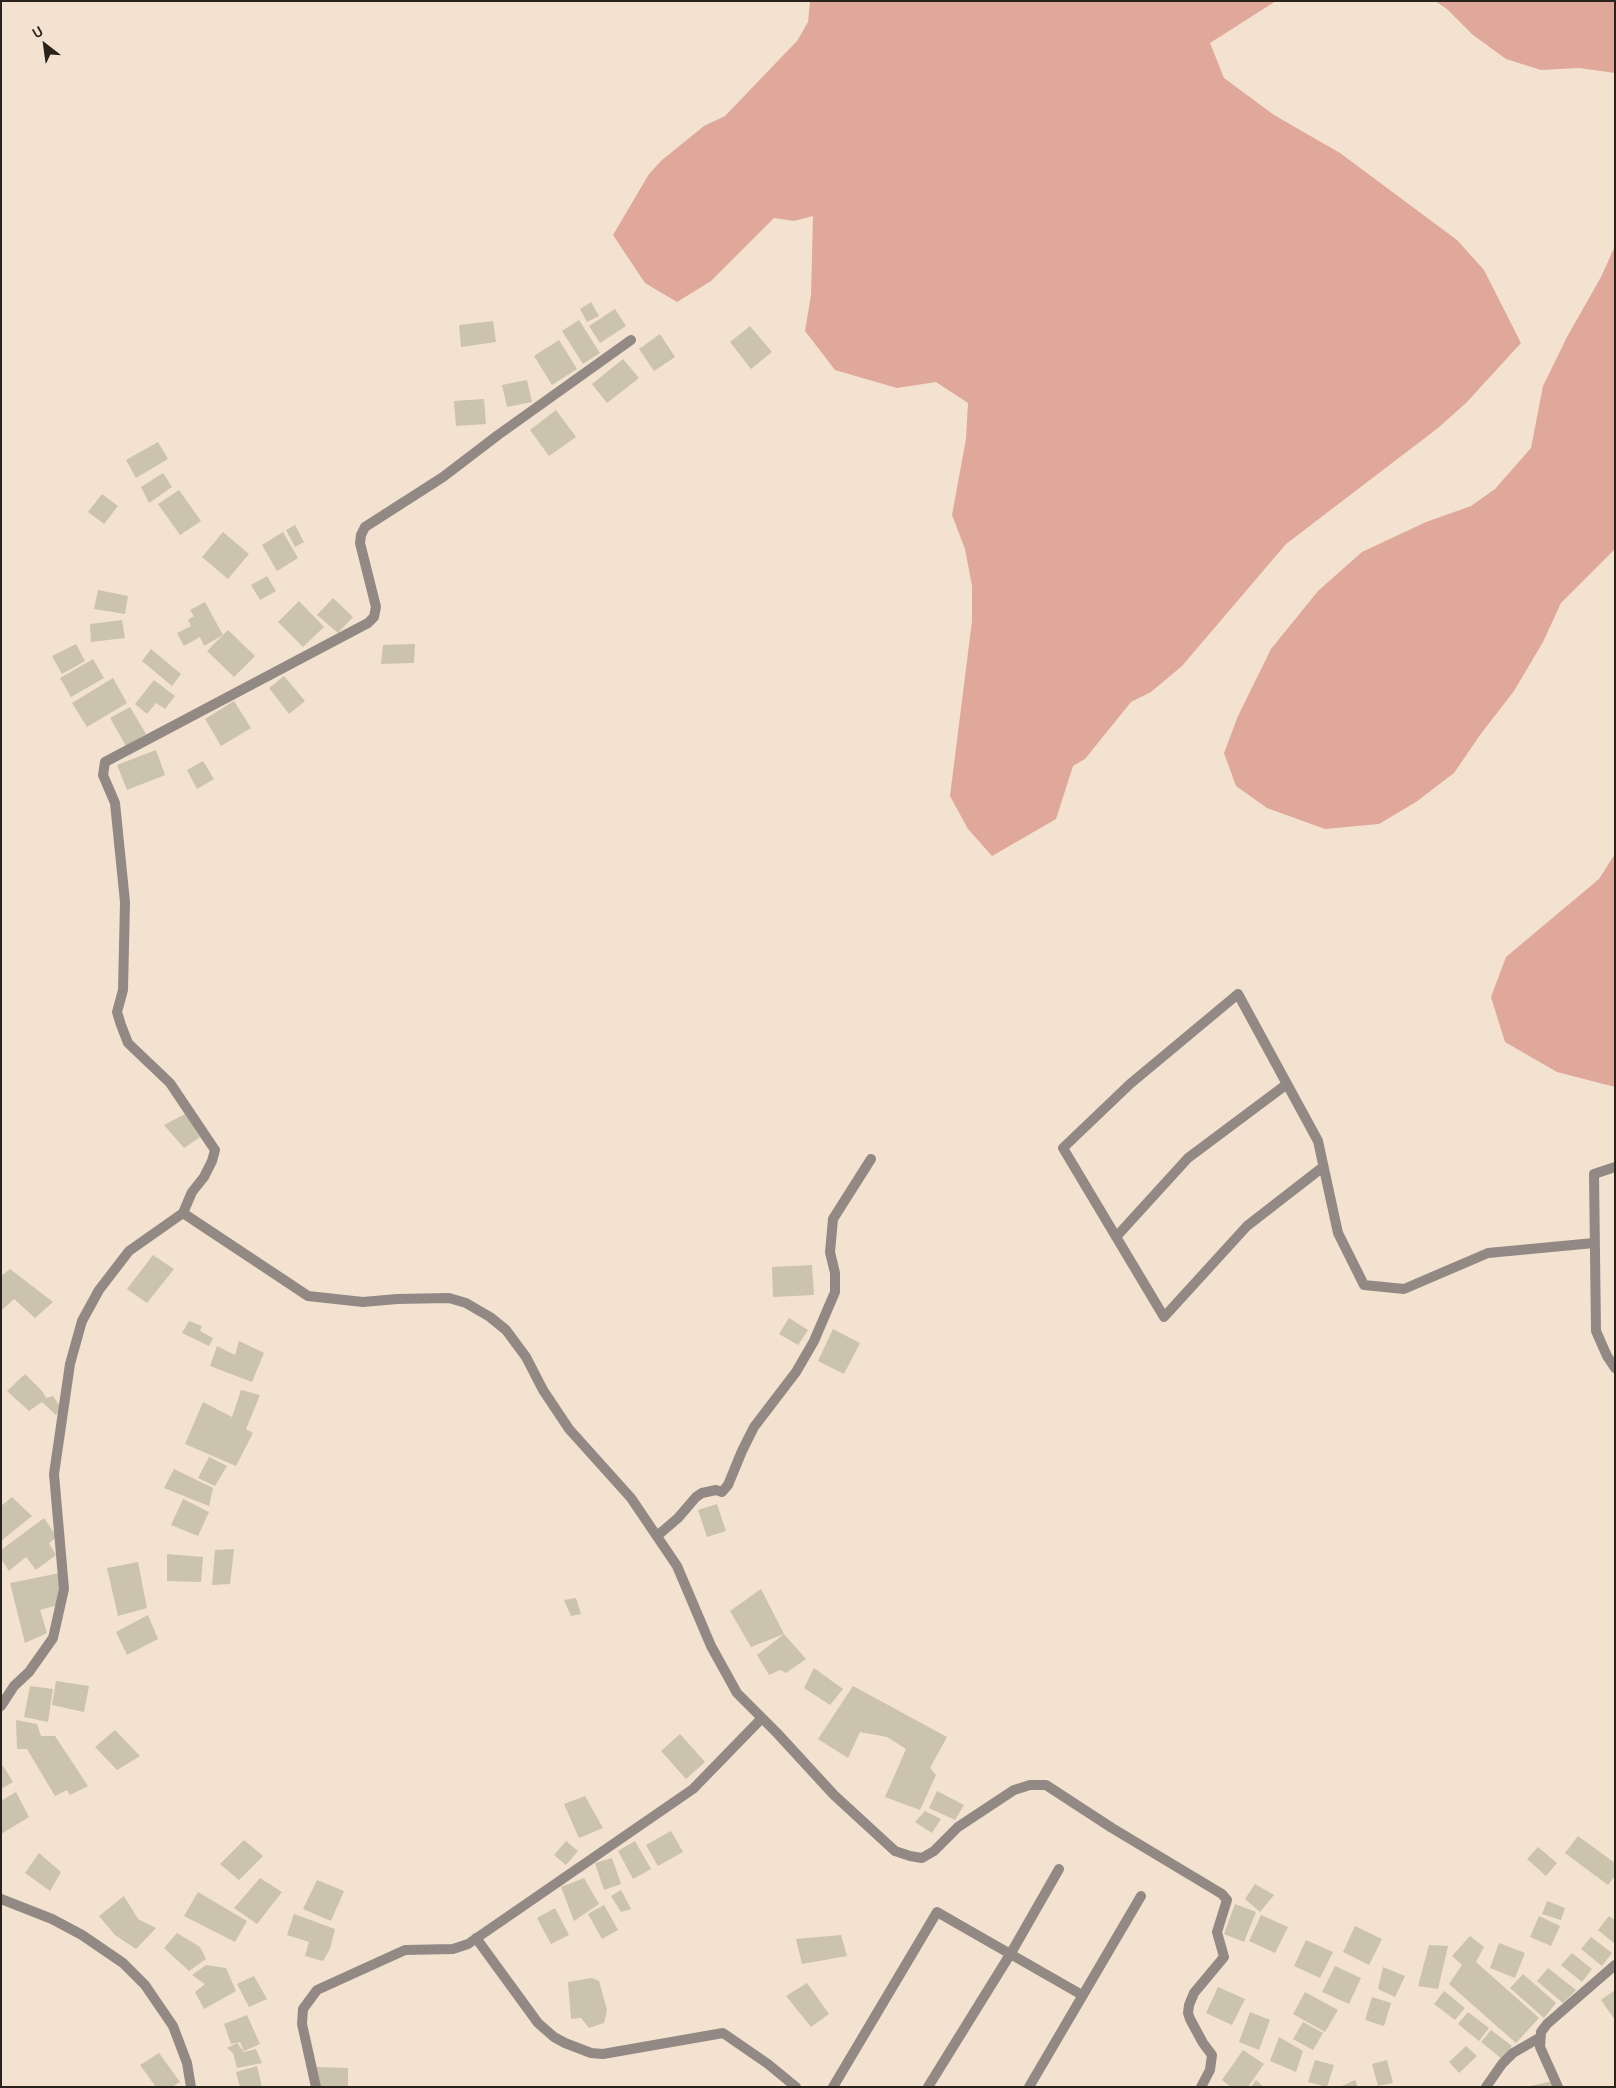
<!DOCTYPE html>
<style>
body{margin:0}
#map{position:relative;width:1616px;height:2088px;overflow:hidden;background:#f3e2cf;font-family:"Space Grotesk",sans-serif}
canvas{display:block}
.frame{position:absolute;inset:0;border:2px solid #29231c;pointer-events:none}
.north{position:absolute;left:20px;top:20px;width:50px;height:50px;-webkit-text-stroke:4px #f3e2cf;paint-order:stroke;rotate:330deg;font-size:14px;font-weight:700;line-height:20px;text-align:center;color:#29231c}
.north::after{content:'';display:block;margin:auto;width:18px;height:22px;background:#29231c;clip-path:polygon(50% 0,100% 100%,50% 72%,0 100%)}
</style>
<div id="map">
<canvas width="1616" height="2088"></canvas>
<div class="frame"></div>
<div class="north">U</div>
</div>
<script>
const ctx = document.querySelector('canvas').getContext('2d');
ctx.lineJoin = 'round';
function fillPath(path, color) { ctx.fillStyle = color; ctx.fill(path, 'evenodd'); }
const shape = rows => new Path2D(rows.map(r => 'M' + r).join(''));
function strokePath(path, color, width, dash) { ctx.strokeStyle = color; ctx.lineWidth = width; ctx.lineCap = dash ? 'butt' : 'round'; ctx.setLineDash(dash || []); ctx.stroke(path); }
fillPath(shape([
 [810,1,1276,1,1210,43,1224,78,1274,115,1340,153,1457,240,1484,270,1521,343,1467,402,1438,428,1286,544,1182,666,1151,692,1131,702,1085,759,1073,766,1056,819,992,856,968,829,950,796,972,621,972,586,965,549,952,515,966,439,968,403,936,382,897,388,835,370,805,331,811,295,813,216,794,221,774,218,711,281,677,302,645,283,613,235,649,174,662,160,704,126,725,116,797,41,808,22],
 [1435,1,1615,1,1615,73,1579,68,1541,70,1506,59,1473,35,1447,9],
 [1615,246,1615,549,1561,603,1543,642,1514,691,1480,735,1454,773,1416,802,1379,824,1325,829,1267,808,1236,786,1224,753,1238,716,1271,649,1318,591,1362,552,1426,522,1471,506,1495,489,1531,448,1543,386,1567,337,1601,277],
 [1615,854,1615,1087,1557,1072,1505,1042,1491,997,1506,957,1599,879]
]), '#dfa89b');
fillPath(shape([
 [591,302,599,316,587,322,580,309],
 [615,309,626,326,600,343,589,326],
 [579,320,600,353,583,364,562,331],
 [493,321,496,342,461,347,459,325],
 [750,326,772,352,751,369,730,342],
 [660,334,675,357,654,371,639,349],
 [559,340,577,369,552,385,534,356],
 [623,359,639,378,607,403,592,384],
 [527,380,532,402,507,407,502,385],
 [484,399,486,424,456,426,454,401],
 [556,410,576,437,549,456,530,430],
 [158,442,168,459,136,478,126,460],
 [163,473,172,487,149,503,141,487],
 [179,490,201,521,180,535,158,504],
 [102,494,118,506,104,524,88,512],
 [295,525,304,542,295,547,286,530],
 [223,532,249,554,228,579,202,557],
 [283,532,298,558,277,571,262,545],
 [267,576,276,591,260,600,251,585],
 [98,590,128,596,125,614,94,609],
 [333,598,353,617,338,633,317,615],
 [299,601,324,627,303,647,278,622],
 [205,602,223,635,204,646,200,637,184,646,177,633,191,626,188,620,194,616,190,610],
 [122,620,125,638,91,642,90,624],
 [228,630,255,656,234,677,207,651],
 [76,644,85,661,62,674,52,656],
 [415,644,414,663,381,664,383,645],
 [151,649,181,674,172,686,142,661],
 [93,659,104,678,71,697,60,678],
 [284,676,305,701,289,714,269,688],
 [113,678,127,703,87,727,72,703],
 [154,680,175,696,165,709,156,703,147,714,135,704],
 [234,701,251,728,221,746,205,719],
 [130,707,146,734,126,746,110,718],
 [156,750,165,775,127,790,117,765],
 [203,761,214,779,197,789,187,770],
 [185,1114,200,1137,184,1148,164,1125],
 [153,1255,174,1269,147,1303,127,1289],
 [812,1265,814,1295,773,1297,772,1267],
 [10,1269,53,1302,35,1318,14,1299,1,1311,1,1276],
 [789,1318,808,1330,798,1345,779,1334],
 [189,1321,202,1326,200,1331,213,1338,209,1346,182,1333],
 [833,1329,860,1343,844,1374,818,1361],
 [239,1341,264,1353,252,1382,210,1366,217,1346,235,1355],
 [25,1374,42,1391,46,1398,53,1396,61,1408,56,1415,42,1402,29,1411,7,1391],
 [241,1390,260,1395,246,1429,253,1433,236,1466,185,1444,203,1402,232,1417],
 [209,1457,227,1466,215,1486,198,1478],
 [174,1469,213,1488,209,1506,164,1488],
 [12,1497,32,1516,1,1541,1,1506],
 [183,1499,209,1512,198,1536,171,1525],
 [717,1504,726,1531,707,1537,698,1510],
 [44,1518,57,1537,49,1543,56,1555,36,1570,26,1557,9,1571,1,1559,1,1550],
 [234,1549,230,1584,212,1585,215,1550],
 [167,1554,203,1557,201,1582,167,1581],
 [138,1562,147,1608,118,1616,107,1568],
 [60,1573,62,1588,58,1605,40,1610,47,1633,25,1643,10,1583],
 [761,1589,784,1634,751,1647,730,1611],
 [576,1598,581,1614,571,1616,564,1600],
 [148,1615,158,1639,127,1655,116,1632],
 [784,1634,806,1659,786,1673,780,1670,769,1675,757,1655],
 [814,1668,843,1689,830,1705,804,1688],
 [56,1681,89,1686,84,1712,52,1705],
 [30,1686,53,1689,48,1722,24,1717],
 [853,1686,947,1737,930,1768,936,1775,920,1810,885,1797,906,1749,887,1737,860,1732,848,1758,818,1739],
 [16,1720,37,1724,41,1736,55,1736,88,1786,70,1795,67,1790,55,1796,27,1749,17,1749],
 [115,1730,140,1756,117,1770,95,1747],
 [680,1734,705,1762,686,1779,661,1751],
 [3,1766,13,1782,1,1789,1,1767],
 [937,1791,964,1805,955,1820,929,1808],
 [16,1792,29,1817,1,1834,1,1801],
 [585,1796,603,1828,579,1838,564,1804],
 [925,1811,941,1819,932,1833,915,1822],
 [671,1831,683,1852,658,1866,646,1845],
 [1578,1836,1615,1863,1615,1876,1608,1885,1565,1853],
 [244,1840,263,1856,239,1880,220,1864],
 [566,1841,578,1851,566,1865,554,1855],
 [635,1841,651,1869,633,1879,618,1851],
 [1538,1847,1557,1863,1546,1876,1527,1859],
 [39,1853,61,1872,50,1891,25,1873],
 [612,1858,621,1884,604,1890,595,1863],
 [260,1878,282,1892,257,1924,234,1908],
 [584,1878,599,1904,574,1921,561,1887],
 [317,1880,344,1891,331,1921,303,1909],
 [1255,1884,1274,1895,1260,1912,1245,1899],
 [621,1890,631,1909,621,1912,611,1896],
 [198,1892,247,1921,235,1942,184,1916],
 [124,1896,138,1919,156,1928,136,1949,115,1935,99,1916],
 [1547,1901,1565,1908,1561,1920,1542,1914],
 [1235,1904,1256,1912,1244,1942,1224,1934],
 [604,1905,618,1930,602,1939,588,1914],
 [555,1908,569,1935,551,1944,537,1918],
 [294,1914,335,1929,330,1949,323,1961,305,1956,309,1942,287,1935],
 [1261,1915,1288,1927,1275,1953,1249,1941],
 [1539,1916,1560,1926,1551,1946,1530,1937],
 [1609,1916,1615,1920,1615,1944,1598,1930],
 [1355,1926,1382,1939,1369,1965,1343,1952],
 [177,1933,200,1947,206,1959,189,1971,164,1948],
 [841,1935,847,1956,802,1964,796,1939],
 [1470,1936,1484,1947,1476,1962,1539,2018,1516,2043,1449,1984,1462,1965,1452,1956],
 [1591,1937,1612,1953,1602,1966,1581,1949],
 [1306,1940,1333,1952,1320,1978,1294,1966],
 [1499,1943,1525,1953,1515,1978,1490,1968],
 [1429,1945,1448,1946,1438,1989,1418,1986],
 [1572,1953,1592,1969,1582,1982,1561,1965],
 [206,1965,226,1968,236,1991,204,2009,195,1992,205,1984,192,1975],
 [1335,1966,1361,1978,1349,2004,1322,1992],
 [1383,1967,1405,1976,1395,1997,1378,1989],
 [1548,1968,1576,1990,1563,2003,1537,1981],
 [1523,1974,1556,2003,1544,2018,1510,1988],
 [254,1976,267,1999,249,2007,237,1984],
 [592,1978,599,1981,607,2010,604,2023,589,2028,581,2018,571,2019,568,1982],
 [807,1983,829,2014,811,2027,786,1996],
 [1218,1987,1245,1999,1232,2025,1206,2013],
 [1615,1990,1615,2020,1601,2000],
 [1444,1991,1465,2008,1455,2020,1434,2004],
 [1305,1992,1338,2010,1325,2032,1293,2014],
 [1372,1997,1391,2003,1384,2026,1365,2020],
 [1250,2012,1270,2020,1259,2050,1239,2042],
 [1468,2012,1489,2028,1479,2041,1458,2024],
 [247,2015,260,2044,244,2051,240,2042,231,2044,224,2024],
 [1303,2022,1323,2033,1313,2050,1293,2039],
 [1491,2030,1512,2046,1502,2059,1481,2042],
 [1279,2037,1303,2051,1296,2072,1270,2061],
 [237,2043,244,2052,256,2049,262,2063,237,2068,233,2053,227,2048],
 [1466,2046,1477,2056,1459,2073,1449,2062],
 [1243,2050,1264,2064,1248,2087,1231,2087,1222,2080],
 [159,2053,180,2082,172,2087,156,2087,140,2065],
 [1315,2060,1334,2065,1327,2087,1308,2082],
 [1387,2060,1393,2083,1378,2086,1372,2064],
 [257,2066,262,2087,240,2087,236,2072],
 [316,2067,348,2068,348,2087,319,2087],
 [1256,2080,1264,2087,1251,2087],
 [1355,2080,1358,2087,1340,2087],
 [1553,2081,1554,2087,1530,2087,1530,2086]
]), '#cbc3ad');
strokePath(shape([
 [1323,1167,1247,1226,1164,1317,1063,1148,1130,1084,1238,994,1318,1141,1338,1233,1364,1285,1404,1289,1488,1253,1594,1243],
 [1615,1167,1594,1174,1596,1331,1607,1356,1615,1368],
 [183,1213,308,1296,363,1302,397,1299,449,1298,466,1303,490,1317,506,1330,526,1357,543,1390,569,1429,631,1498,677,1566,711,1646,737,1693,777,1733,834,1795,895,1851,910,1856,922,1858,934,1851,958,1827,1014,1790,1030,1785,1046,1785,1112,1828,1222,1894,1227,1900,1217,1932,1224,1957,1194,1993,1189,2005,1188,2013,1190,2019,1203,2043,1212,2055,1210,2070,1201,2087],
 [1116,1237,1188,1158,1287,1084],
 [657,1536,678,1518,696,1497,702,1493,716,1490,722,1492,728,1485,742,1451,754,1427,796,1372,814,1341,835,1292,835,1273,830,1252,833,1219,871,1159],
 [1,1706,14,1686,29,1672,53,1638,64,1589,54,1474,70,1364,82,1321,99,1290,129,1251,183,1213,192,1192,204,1177,212,1161,215,1150,170,1083,128,1043,121,1025,117,1012,123,990,125,902,115,803,103,775,105,762,368,623,374,617,376,607,360,543,361,535,365,527,443,477,498,435,631,340],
 [1,1899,52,1919,82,1935,123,1963,145,1985,173,2026,187,2063,191,2087],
 [476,1938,538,2023,554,2037,565,2043,591,2053,603,2054,723,2033,768,2064,796,2087],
 [316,2087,302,2024,303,2009,317,1990,405,1950,453,1949,468,1944,693,1789,762,1718],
 [833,2087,937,1912,1082,1995],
 [928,2087,1011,1953,1059,1869],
 [1029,2087,1141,1896],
 [1486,2087,1502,2064,1513,2053,1539,2038]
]), '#938984', 10);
strokePath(shape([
 [1558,2087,1540,2047,1541,2032,1547,2024,1615,1965]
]), '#938984', 10);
</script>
